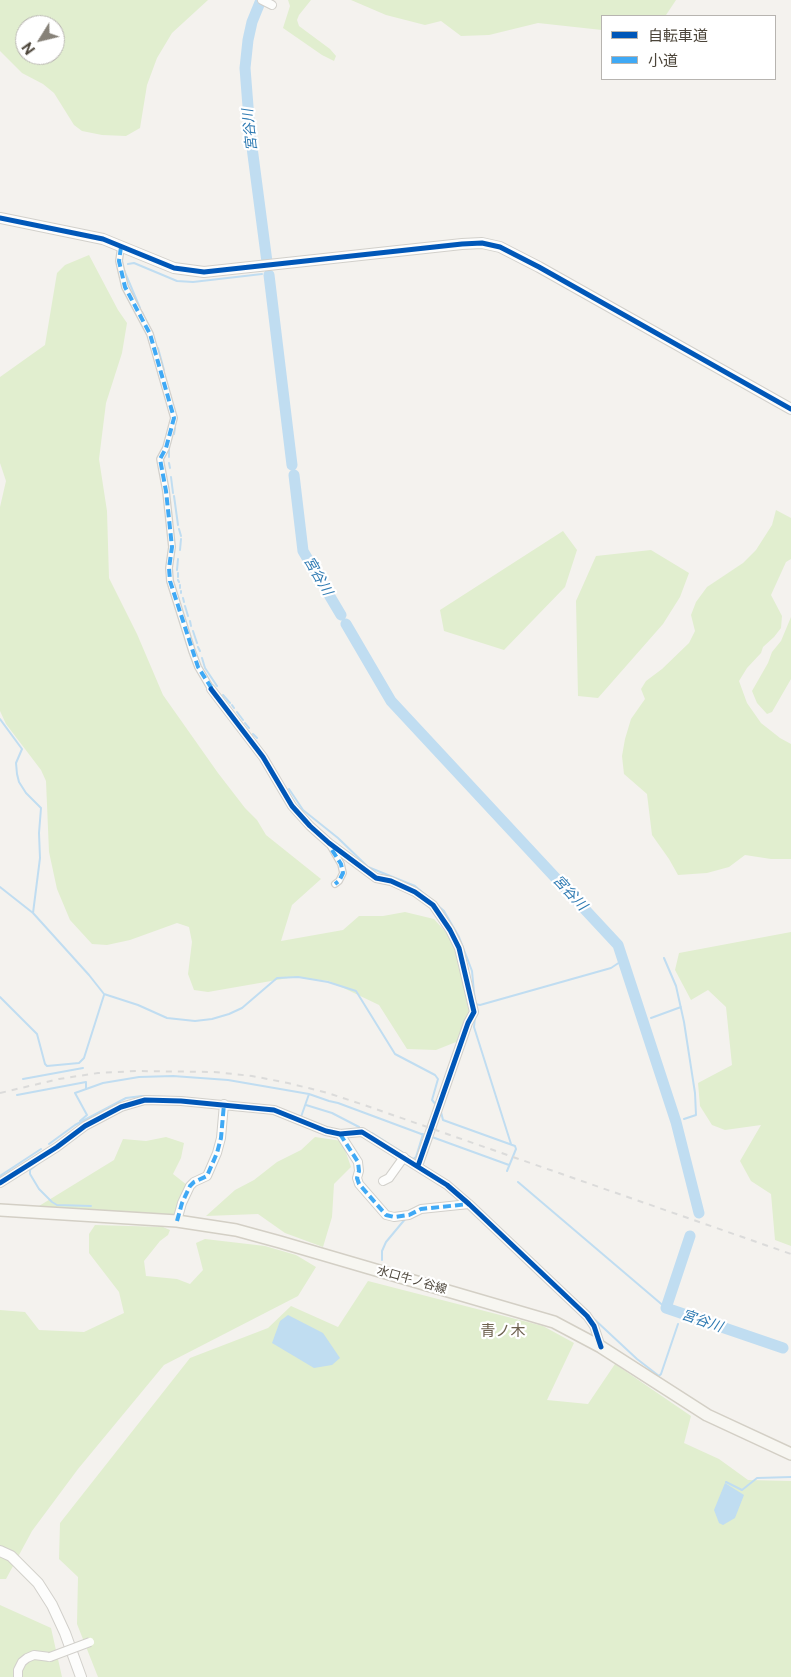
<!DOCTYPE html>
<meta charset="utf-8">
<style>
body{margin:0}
#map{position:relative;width:791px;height:1677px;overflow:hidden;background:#f4f2ee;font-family:"Public Sans","Noto Sans JP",sans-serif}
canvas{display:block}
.legend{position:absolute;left:601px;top:15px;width:175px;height:65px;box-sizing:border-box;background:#fff;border:1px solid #b7b4b0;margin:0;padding:6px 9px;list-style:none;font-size:15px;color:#4b4439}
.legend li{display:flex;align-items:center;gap:10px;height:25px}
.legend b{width:25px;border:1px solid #b7b4b0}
.north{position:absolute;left:15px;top:15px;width:50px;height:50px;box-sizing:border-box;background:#fff;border:1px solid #b7b4b0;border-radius:50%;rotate:234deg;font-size:14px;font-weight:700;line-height:20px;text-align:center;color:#4b4439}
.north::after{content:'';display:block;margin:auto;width:18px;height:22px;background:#868178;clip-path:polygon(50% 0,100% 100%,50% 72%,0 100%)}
</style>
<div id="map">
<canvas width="791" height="1677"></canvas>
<ul class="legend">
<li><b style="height:6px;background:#0057b8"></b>自転車道</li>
<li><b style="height:6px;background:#3fa9f5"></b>小道</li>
</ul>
<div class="north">N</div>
</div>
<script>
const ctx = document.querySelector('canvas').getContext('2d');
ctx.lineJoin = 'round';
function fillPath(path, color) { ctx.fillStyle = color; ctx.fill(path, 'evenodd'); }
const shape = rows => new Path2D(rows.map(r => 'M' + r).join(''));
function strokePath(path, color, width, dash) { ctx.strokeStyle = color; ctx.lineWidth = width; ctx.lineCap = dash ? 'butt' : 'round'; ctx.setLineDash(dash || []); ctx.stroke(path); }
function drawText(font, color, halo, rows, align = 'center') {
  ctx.font = font + ' "Public Sans","Noto Sans JP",sans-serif'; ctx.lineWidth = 4.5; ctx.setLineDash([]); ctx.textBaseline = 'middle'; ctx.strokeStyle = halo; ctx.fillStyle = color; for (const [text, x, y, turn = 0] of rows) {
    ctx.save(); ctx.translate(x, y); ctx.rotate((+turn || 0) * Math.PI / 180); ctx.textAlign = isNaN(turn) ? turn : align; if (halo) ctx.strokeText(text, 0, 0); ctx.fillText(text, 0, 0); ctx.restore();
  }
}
fillPath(shape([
 [0,0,208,0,172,33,157,58,147,85,140,128,126,136,102,135,82,131,74,125,54,93,43,84,22,73,0,51],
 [25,25,55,25,55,55,25,55],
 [288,0,311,0,299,15,297,20,299,26,330,49,336,56,334,61,322,55,283,28,290,6],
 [351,0,676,0,666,15,661,16,602,16,602,30,538,23,489,35,461,36,441,21,425,25,386,15],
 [89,255,118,310,127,323,122,353,106,403,99,459,107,511,109,578,137,634,163,695,218,773,245,808,257,820,266,835,321,879,292,905,281,941,343,930,359,916,383,916,405,912,434,919,453,940,464,979,469,1011,461,1040,436,1050,407,1049,379,1005,329,981,294,977,208,992,194,990,188,974,192,942,189,927,177,923,130,940,107,945,92,944,70,920,57,889,49,852,46,781,41,770,6,724,0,711,0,507,6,481,0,463,0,377,45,345,57,273,65,265],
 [776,510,791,518,791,559,786,562,771,595,782,616,781,628,774,637,763,647,761,653,747,668,739,681,747,703,761,723,780,738,791,744,791,859,771,859,745,855,729,867,707,873,678,875,669,859,652,835,647,794,624,774,622,756,625,739,631,719,645,699,641,689,646,681,662,669,689,643,695,631,691,615,696,602,707,587,743,563,756,550,772,525],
 [563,531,577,550,565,587,504,650,444,631,440,610],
 [651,550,689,573,680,597,663,624,598,698,578,696,576,601,596,556],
 [791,617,791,679,772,712,767,714,757,703,752,691,768,663,772,652,781,641],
 [791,932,791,1246,775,1240,771,1194,751,1181,740,1161,761,1125,725,1130,712,1125,700,1106,698,1083,732,1065,726,1007,708,990,691,1000,675,970,679,953],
 [166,1137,184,1143,181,1158,173,1174,187,1185,177,1217,39,1206,114,1160,123,1139,146,1141],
 [315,1137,342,1141,351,1167,334,1184,332,1217,323,1247,285,1233,258,1214,206,1216,235,1190,254,1180,277,1162,301,1150],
 [95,1225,163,1227,170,1230,168,1235,160,1241,144,1261,146,1276,177,1279,190,1284,203,1270,196,1243,205,1239,265,1246,296,1255,316,1267,298,1296,164,1365,78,1469,32,1531,6,1579,0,1579,0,1310,25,1312,39,1330,84,1332,124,1313,119,1292,89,1253,89,1234],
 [368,1281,543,1326,574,1343,547,1400,588,1404,615,1364,691,1416,684,1443,719,1459,748,1480,791,1481,791,1677,98,1677,77,1624,78,1577,59,1559,60,1523,190,1358,268,1328,291,1306,338,1327],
 [0,1605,51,1628,62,1677,0,1677]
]), '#e1eecf');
fillPath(shape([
 [288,1315,323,1333,340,1358,332,1365,314,1368,272,1343,280,1321],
 [725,1483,744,1495,735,1518,723,1525,719,1523,714,1510]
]), '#c0ddf1');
strokePath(shape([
 [128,264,134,263,177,281,193,282,262,274],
 [124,270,140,308],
 [142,312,145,319],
 [158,348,164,370],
 [174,434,175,428],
 [169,457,169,447],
 [169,463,170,468],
 [171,477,173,493],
 [174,496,178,525],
 [179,529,181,536],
 [180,550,181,539],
 [177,570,178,559],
 [178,573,178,577],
 [178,580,179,582],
 [180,585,180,588],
 [181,591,181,593],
 [183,598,184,602],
 [185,606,188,616],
 [190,621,191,626],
 [193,631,197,643],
 [198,647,200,651],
 [202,658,205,668,217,686],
 [223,695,230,703],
 [232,705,234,708],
 [237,712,243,720],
 [0,719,22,749,16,763,17,774,19,782,26,793,41,808,39,833,40,858,33,913],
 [245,723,249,728],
 [253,734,257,738],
 [289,789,303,810,338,838,368,867,415,886,444,911,459,937,472,971,475,1003],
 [0,887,33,913,89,975,104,994,138,1005,167,1018,195,1021,212,1019,229,1014,242,1008,277,978,298,977,328,982,356,991,395,1054,435,1075,438,1079,432,1100,437,1106],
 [664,958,676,986,684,1022,695,1093,696,1115,684,1119],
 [0,997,37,1034,45,1064,47,1066,79,1063,84,1058,104,995],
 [475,1004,480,1005,611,968,623,960],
 [475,1017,474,1027,511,1144],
 [651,1018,681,1007],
 [23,1079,83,1068],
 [17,1095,86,1082,86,1089],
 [306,1105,332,1113,359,1127],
 [441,1112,443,1120,515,1146,516,1149,507,1171],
 [299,1116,301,1117,309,1094,329,1101,338,1103,424,1135],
 [80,1121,87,1115,75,1093,103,1083,139,1077,173,1076,228,1080,309,1094],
 [372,1133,413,1159,416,1157,423,1134],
 [432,1137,509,1165],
 [49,1144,75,1125,126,1098,142,1096,169,1097],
 [40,1162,30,1170,30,1174,39,1189,52,1202,57,1205,91,1206],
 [0,1176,41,1149],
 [518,1182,666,1308],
 [382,1260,382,1251,386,1242,406,1218],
 [594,1319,637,1359,659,1376,661,1374,678,1324],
 [666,1395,694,1413],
 [726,1482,742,1490,757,1478,791,1477]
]), '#c0ddf1', 2);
strokePath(shape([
 [261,0,252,22,248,40,245,68,250,132,267,262],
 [269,275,292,465],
 [294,475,303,551,341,615],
 [346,624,391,701,618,945,676,1122,699,1213],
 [690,1236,666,1308,783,1348]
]), '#c0ddf1', 11);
const pedestrian = shape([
 [121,247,119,261,125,287,150,334,174,418,166,448,160,459,166,491,172,547,169,568,170,581,192,651,198,667,211,689],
 [330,845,341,864,343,873,339,881,335,884]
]);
const minor = shape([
 [262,0,272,5],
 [211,689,263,757,292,806,310,826,329,843,376,878,391,881,415,892,433,905,450,930,459,948,474,1012,468,1023,418,1166],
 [340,1134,358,1162,359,1171,357,1178,359,1184,386,1215,394,1217,409,1215,421,1209,469,1204],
 [383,1181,389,1178,404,1157],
 [0,1183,57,1147,85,1126,121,1107,145,1100,181,1101,274,1110,326,1131,340,1134,362,1132,447,1185,469,1204,587,1316,594,1326,601,1347],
 [177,1221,182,1203,190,1186,194,1182,207,1176,217,1153,221,1138,224,1104],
 [18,1676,18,1670,22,1662,27,1658,34,1655,50,1657]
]);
const tertiary = shape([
 [0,218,103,239,174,268,204,272,462,244,482,243,500,247,539,267,791,409],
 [0,1551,11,1556,38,1583,52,1605,65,1633,81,1677]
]);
const secondary = shape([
 [0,1210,177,1221,236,1230,280,1242,554,1322,601,1347,707,1415,791,1454]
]);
strokePath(pedestrian, '#d2d0cb', 8);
strokePath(minor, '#d2d0cb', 10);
strokePath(tertiary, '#d2d0cb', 12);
strokePath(secondary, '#d3cfc5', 14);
strokePath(pedestrian, '#fdfdfc', 5.5);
strokePath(minor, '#fdfdfc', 8);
strokePath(tertiary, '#fdfdfc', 10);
strokePath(secondary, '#f7f6f1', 11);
strokePath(shape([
 [0,1093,59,1079,98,1073,136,1071,214,1072,252,1076,288,1083,328,1093,367,1106,791,1254]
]), '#dbdbda', 2, [6, 6]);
const minorBridge = shape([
 [50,1657,90,1642]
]);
strokePath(minorBridge, '#d2d0cb', 10, []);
strokePath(minorBridge, '#fdfdfc', 8);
strokePath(shape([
 [121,247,119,261,125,287,150,334,174,418,166,448,160,459,166,491,172,547,169,568,170,581,198,667,214,692],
 [332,850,341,864,343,873,339,881,335,884],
 [340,1134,358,1162,359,1171,357,1178,359,1184,386,1215,394,1217,409,1215,421,1209,469,1204],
 [177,1221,182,1203,190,1186,194,1182,207,1176,217,1153,221,1138,224,1104]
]), '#3fa9f5', 4, [8, 4]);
strokePath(shape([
 [0,218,103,239,174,268,204,272,462,244,482,243,500,247,539,267,791,409],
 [211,689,263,757,292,806,310,826,329,843,376,878,391,881,415,892,433,905,450,930,459,948,474,1012,468,1023,418,1166],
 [0,1183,57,1147,85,1126,121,1107,145,1100,181,1101,274,1110,326,1131,340,1134,362,1132,447,1185,469,1204,587,1316,594,1326,601,1347]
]), '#0057b8', 5);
drawText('12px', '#4b4439', '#fff', [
 ["水口牛ノ谷線",412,1280,16]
]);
drawText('italic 14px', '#2e7ab2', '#fff', [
 ["宮谷川",250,130,-96],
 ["宮谷川",318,576,60],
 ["宮谷川",570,893,47],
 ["宮谷川",702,1321,19]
]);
drawText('15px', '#6e6250', '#fff', [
 ["青ノ木",503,1331]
]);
</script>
